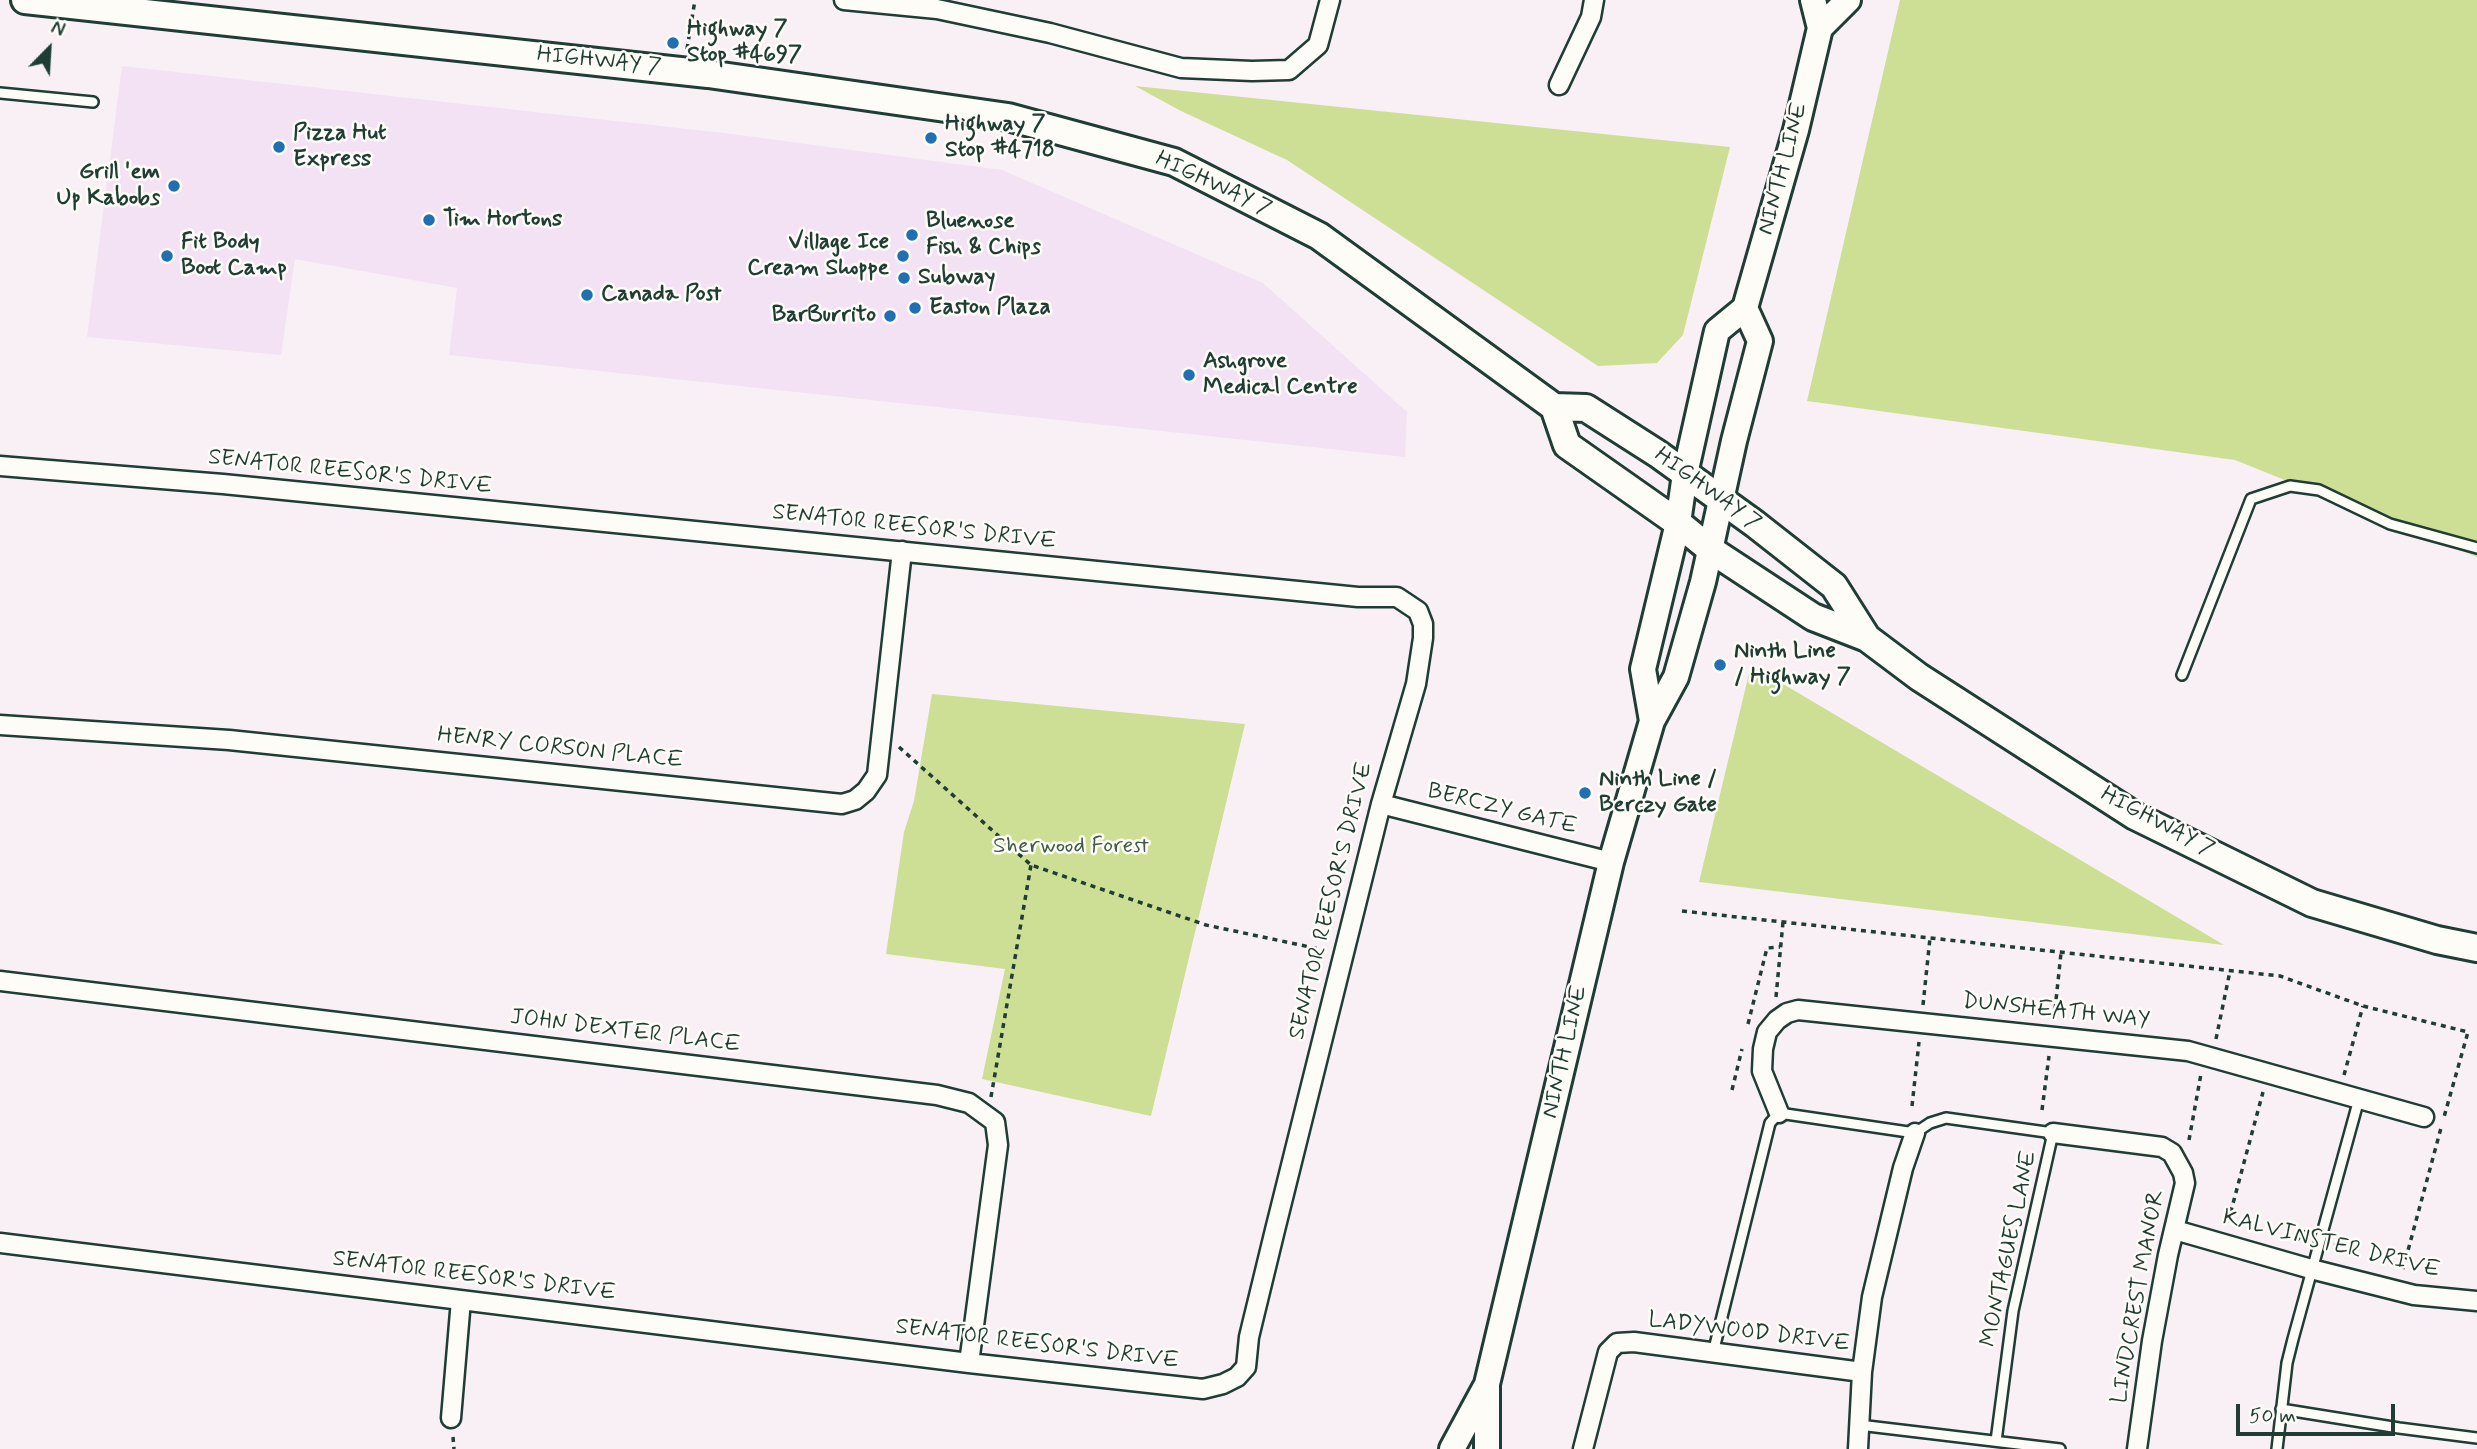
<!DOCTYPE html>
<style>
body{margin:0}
#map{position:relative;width:2477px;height:1449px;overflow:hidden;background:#f8f0f5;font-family:Mynerve,sans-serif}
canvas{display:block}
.north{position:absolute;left:14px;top:14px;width:70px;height:70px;-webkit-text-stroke:5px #fdfcf7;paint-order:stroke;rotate:24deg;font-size:19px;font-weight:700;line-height:28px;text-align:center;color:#1f3d34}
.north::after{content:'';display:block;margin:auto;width:24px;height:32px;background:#1f3d34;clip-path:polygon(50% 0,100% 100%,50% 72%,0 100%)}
.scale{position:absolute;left:2236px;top:1404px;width:159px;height:32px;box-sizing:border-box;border:4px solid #1f3d34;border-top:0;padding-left:9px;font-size:21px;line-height:24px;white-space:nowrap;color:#1f3d34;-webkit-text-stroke:5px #fdfcf7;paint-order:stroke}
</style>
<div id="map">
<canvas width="2477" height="1449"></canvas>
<div class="north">N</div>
<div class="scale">50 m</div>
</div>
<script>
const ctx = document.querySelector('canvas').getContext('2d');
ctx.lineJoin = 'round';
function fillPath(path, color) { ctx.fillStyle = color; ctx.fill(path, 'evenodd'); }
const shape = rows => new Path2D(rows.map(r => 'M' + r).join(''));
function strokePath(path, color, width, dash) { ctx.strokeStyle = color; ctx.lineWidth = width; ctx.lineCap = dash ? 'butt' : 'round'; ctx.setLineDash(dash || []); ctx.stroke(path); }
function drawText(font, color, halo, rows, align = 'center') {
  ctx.font = font + ' Mynerve,sans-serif'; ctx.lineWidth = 5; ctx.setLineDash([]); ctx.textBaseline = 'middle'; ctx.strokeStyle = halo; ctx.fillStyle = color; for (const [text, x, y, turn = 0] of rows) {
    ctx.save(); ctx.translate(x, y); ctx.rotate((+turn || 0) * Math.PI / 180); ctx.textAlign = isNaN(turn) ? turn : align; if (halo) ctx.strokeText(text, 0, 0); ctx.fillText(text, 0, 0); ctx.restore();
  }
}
fillPath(shape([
 [122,66,724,133,1002,170,1263,283,1407,412,1405,457,449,355,457,288,295,259,281,355,87,337]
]), '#f3e2f3');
fillPath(shape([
 [1900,0,2477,0,2477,557,2235,460,1807,401],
 [1135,86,1730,147,1683,335,1657,363,1598,366,1287,160,1181,111],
 [1751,665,2224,945,1699,882],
 [932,694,1245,724,1151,1116,982,1079,1005,969,886,954,904,832,914,801]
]), '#ccdf94');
const service = shape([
 [0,93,93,102],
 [2182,675,2251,499,2290,486,2319,490,2390,524,2477,548],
 [1713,1353,1770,1123,1779,1113,1915,1133,1930,1123,1946,1118,2053,1133,2013,1311,1996,1441],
 [2281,1409,2399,1428,2477,1438],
 [1859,1425,2060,1449],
 [2277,1449,2287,1363,2293,1339,2359,1099]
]);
const minor = shape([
 [844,0,937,9,1050,33,1181,68,1252,71,1289,70,1318,45,1330,0],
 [1559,85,1591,17,1594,0],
 [0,466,223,484,1358,597,1397,597,1418,611,1423,624,1423,638,1416,684,1381,804,1275,1230,1249,1337,1246,1367,1237,1377,1223,1384,1203,1389,969,1363,0,1243],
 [0,725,229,740,842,804,855,800,866,791,877,775,902,551],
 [1381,804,1611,862],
 [0,981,937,1095,969,1103,995,1122,998,1145,969,1363],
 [1779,1113,1762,1071,1763,1049,1767,1032,1777,1020,1787,1013,1798,1010,2188,1051,2424,1117],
 [2053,1133,2162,1147,2172,1153,2183,1173,2185,1183,2168,1255,2152,1341,2137,1449],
 [2175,1230,2311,1269,2414,1295,2477,1301],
 [451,1418,461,1300],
 [1583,1449,1608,1352,1617,1343,1634,1342,1862,1372],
 [1858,1449,1862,1372,1872,1297,1903,1168,1915,1133]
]);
const secondary = shape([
 [1820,28,1848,0],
 [1652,721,1643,669,1678,523,1685,474,1717,331,1745,308,1796,130,1820,28,1813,0],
 [1452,1449,1485,1388],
 [1487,1449,1487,1384,1611,862,1652,721,1676,677,1703,582,1734,441,1760,341,1745,308]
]);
const primary = shape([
 [25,0,708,74,1008,117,1174,162,1319,236,1554,407,1586,408,1658,454,1755,524,1834,586,1867,638],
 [1554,407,1567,445,1678,523,1711,550,1813,617,1867,638,1919,677,2135,816,2312,903,2437,940,2477,948]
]);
strokePath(service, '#1f3d34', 14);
strokePath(minor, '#1f3d34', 23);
strokePath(secondary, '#1f3d34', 30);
strokePath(primary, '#1f3d34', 32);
strokePath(shape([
 [687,49,695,0],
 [899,747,1031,865,1206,925,1324,950],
 [1682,911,2280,976,2363,1006,2468,1032,2444,1117],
 [1776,997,1783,922],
 [1923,1005,1930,938],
 [2054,1019,2061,953],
 [1748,1024,1767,948,1780,947],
 [2216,1039,2230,971],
 [2344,1075,2363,1006],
 [1732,1090,1742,1049],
 [991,1097,1031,865],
 [1912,1106,1919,1042],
 [2042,1110,2049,1056],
 [2189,1140,2201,1074],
 [2228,1222,2263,1092],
 [2297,1240,2306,1231],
 [2335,1243,2341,1253],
 [2403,1269,2441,1128],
 [453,1437,454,1449]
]), '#1f3d34', 3.5, [5, 5]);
strokePath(service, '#fdfcf7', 9);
strokePath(minor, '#fdfcf7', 18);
strokePath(secondary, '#fdfcf7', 24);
strokePath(primary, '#fdfcf7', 26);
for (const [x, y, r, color] of [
 [673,43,7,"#1f6fb2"],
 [931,138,7,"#1f6fb2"],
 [279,147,7,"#1f6fb2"],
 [174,186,7,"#1f6fb2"],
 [429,220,7,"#1f6fb2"],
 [912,235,7,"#1f6fb2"],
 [167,256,7,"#1f6fb2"],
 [903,256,7,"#1f6fb2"],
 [904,278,7,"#1f6fb2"],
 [587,295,7,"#1f6fb2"],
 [915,308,7,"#1f6fb2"],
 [890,316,7,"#1f6fb2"],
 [1189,375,7,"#1f6fb2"],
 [1720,665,7,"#1f6fb2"],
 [1585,793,7,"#1f6fb2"]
]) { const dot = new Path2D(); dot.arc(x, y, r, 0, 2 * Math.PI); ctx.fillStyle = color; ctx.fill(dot); strokePath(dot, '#fdfcf7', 2.5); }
drawText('bold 23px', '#1f3d34', '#fdfcf7', [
 ["Highway 7",687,30],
 ["Stop #4697",687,56],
 ["Highway 7",945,125],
 ["Stop #4718",945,151],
 ["Pizza Hut",293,134],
 ["Express",293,160],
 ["Grill 'em",160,173,"right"],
 ["Up Kabobs",160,199,"right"],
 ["Tim Hortons",443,220],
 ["Bluenose",926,222],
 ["Fish & Chips",926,248],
 ["Fit Body",181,243],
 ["Boot Camp",181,269],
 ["Village Ice",889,243,"right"],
 ["Cream Shoppe",889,269,"right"],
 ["Subway",918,278],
 ["Canada Post",601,295],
 ["Easton Plaza",929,308],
 ["BarBurrito",876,316,"right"],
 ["Ashgrove",1203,362],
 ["Medical Centre",1203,388],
 ["Ninth Line",1734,652],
 ["/ Highway 7",1734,678],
 ["Ninth Line /",1599,780],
 ["Berczy Gate",1599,806]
], 'left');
drawText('23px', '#1f3d34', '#fdfcf7', [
 ["HIGHWAY 7",599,62,6],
 ["NINTH LINE",1784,169,-75],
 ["HIGHWAY 7",1213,185,25],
 ["SENATOR REESOR'S DRIVE",350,473,6],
 ["HIGHWAY 7",1707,490,36],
 ["SENATOR REESOR'S DRIVE",914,528,6],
 ["HENRY CORSON PLACE",560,749,6],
 ["BERCZY GATE",1502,810,14],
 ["HIGHWAY 7",2157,823,28],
 ["SENATOR REESOR'S DRIVE",1332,901,-76],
 ["DUNSHEATH WAY",2056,1012,6],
 ["JOHN DEXTER PLACE",625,1032,7],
 ["NINTH LINE",1566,1052,-77],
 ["KALVINSTER DRIVE",2331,1245,14],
 ["MONTAGUES LANE",2010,1249,-78],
 ["SENATOR REESOR'S DRIVE",474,1277,7],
 ["LINDCREST MANOR",2139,1297,-80],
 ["LADYWOOD DRIVE",1749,1333,7],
 ["SENATOR REESOR'S DRIVE",1037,1345,7]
]);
drawText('23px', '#425d47', '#fdfcf7', [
 ["Sherwood Forest",1071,847]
]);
</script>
